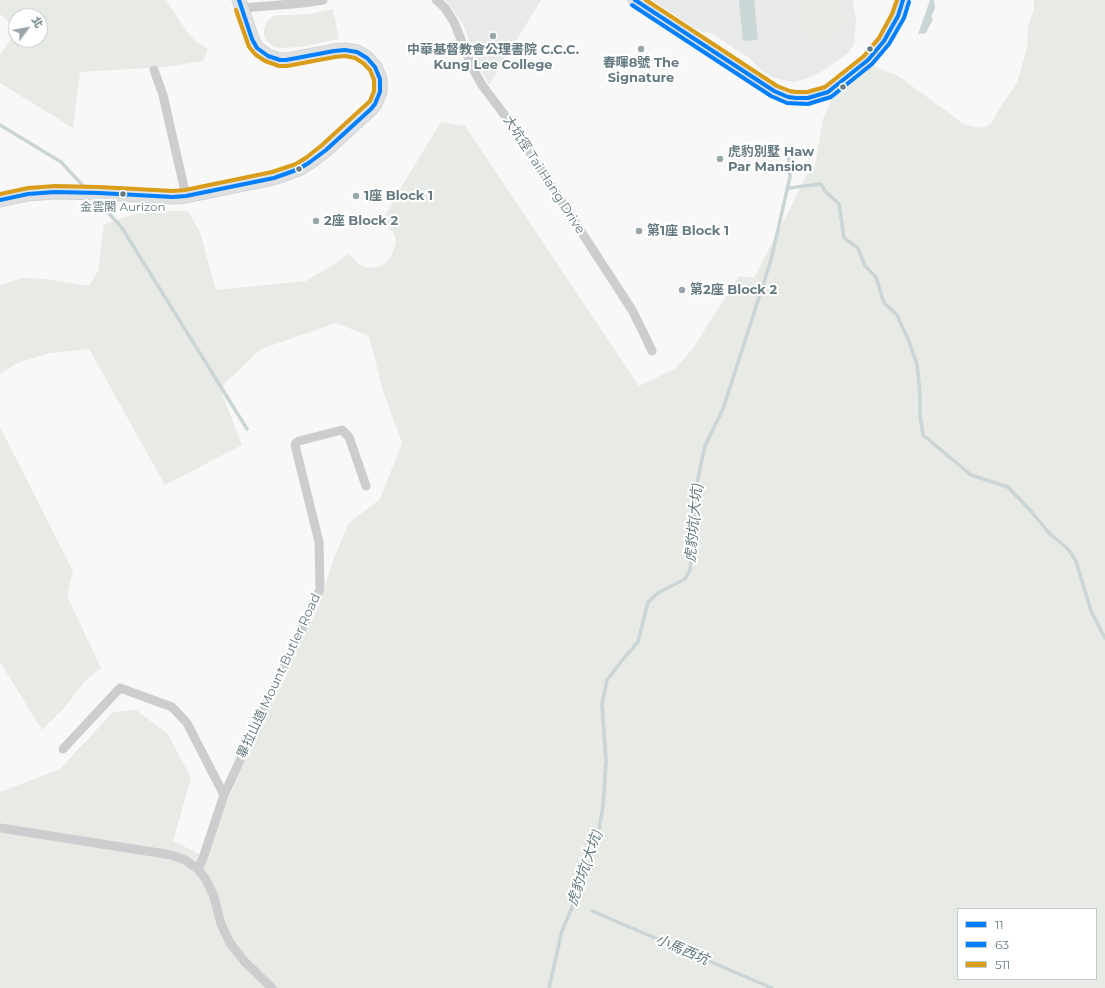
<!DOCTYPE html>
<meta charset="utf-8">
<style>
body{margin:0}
#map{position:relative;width:1105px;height:988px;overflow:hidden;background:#f8f8f8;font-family:Montserrat,"Noto Sans TC",sans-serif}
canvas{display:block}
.legend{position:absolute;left:957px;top:908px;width:140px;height:72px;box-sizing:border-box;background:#fff;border:1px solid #c1cacd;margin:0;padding:5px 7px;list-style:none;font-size:12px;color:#657a81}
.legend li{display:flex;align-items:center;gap:8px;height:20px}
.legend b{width:20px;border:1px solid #c1cacd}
.north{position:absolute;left:8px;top:8px;width:40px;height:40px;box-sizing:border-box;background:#fff;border:1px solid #c1cacd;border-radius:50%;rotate:58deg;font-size:11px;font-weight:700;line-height:16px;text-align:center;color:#657a81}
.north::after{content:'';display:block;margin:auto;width:14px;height:18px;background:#98a6ab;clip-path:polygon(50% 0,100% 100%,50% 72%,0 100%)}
</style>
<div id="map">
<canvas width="1105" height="988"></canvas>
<ul class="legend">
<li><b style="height:5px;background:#0080ff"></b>11</li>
<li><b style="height:5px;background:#0080ff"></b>63</li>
<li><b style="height:5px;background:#da9d1a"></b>511</li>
</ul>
<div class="north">北</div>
</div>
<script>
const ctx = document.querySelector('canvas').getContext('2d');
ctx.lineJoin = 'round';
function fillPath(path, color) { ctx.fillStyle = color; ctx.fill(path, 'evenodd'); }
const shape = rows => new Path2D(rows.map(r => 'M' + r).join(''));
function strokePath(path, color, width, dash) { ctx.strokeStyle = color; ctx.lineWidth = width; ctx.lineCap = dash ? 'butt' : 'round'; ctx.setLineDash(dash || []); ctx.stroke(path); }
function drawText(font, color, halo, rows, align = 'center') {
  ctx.font = font + ' Montserrat,"Noto Sans TC",sans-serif'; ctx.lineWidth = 4; ctx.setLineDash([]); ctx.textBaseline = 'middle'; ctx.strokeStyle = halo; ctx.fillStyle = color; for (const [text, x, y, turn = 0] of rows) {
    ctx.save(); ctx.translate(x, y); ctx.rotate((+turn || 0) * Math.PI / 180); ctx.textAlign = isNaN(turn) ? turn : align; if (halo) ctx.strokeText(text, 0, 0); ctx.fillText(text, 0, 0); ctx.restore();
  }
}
fillPath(shape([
 [445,0,541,0,489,85,478,64,463,25,457,15],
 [652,0,853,0,856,20,854,45,847,54,833,64,824,70,809,78,794,82,773,78,762,71,749,58,711,33,702,32,693,27]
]), '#e8e9e9');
fillPath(shape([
 [0,0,166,0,186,30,195,41,208,49,203,61,164,67,80,72,73,128,0,83,0,55,16,31,16,40,40,40,40,16,16,16,16,30,0,14],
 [797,0,842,0,845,21,844,29,839,35,832,38,817,40,810,39,803,34,800,27],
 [1034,0,1105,0,1105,988,0,988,0,792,60,769,113,712,136,710,168,734,191,778,173,841,203,856,258,731,296,656,322,598,333,560,349,523,380,499,402,443,383,391,369,336,336,323,261,349,220,388,242,445,165,485,89,349,50,353,17,363,0,374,0,285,22,278,45,279,89,286,98,271,104,224,144,211,188,211,200,232,216,290,306,281,335,264,349,254,358,264,363,266,369,268,381,266,387,262,391,257,395,246,396,240,394,234,387,225,382,221,400,189,441,122,465,126,639,386,676,368,693,348,739,276,754,278,808,173,814,171,823,119,836,91,866,63,898,76,964,124,980,128,987,126,992,122,1002,104,1011,92,1017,83,1027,48,1028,27,1034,9],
 [958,909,1096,909,1096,979,958,979],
 [333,9,339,39,300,47,282,48,274,47,270,44,267,41,264,36,264,31,266,22,273,16,278,15,289,15,309,14],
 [0,427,73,571,67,596,101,668,84,682,66,706,42,730,0,662]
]), '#e8eae5');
fillPath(shape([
 [739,0,754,0,758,40,743,41],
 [930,0,934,0,935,8,931,17,933,19,926,33,918,34]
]), '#cad5d6');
strokePath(shape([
 [0,125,61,162,87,190],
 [788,188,821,184,825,191,839,204,844,238,858,248,865,266,876,277,884,303,897,315,908,339,917,364,920,394,920,415,923,435,971,475,1008,487,1030,510,1050,534,1068,549,1076,561,1091,611,1105,638],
 [94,197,122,228,247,429],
 [592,911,772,988],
 [549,988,562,931,585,877,597,841,603,806,606,761,602,704,607,680,625,657,638,642,648,602,658,593,685,579,690,570,694,531,695,493,702,459,705,446,723,409,771,260,790,177,788,148]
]), '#cad5d6', 3.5);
const secondary = shape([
 [635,0,774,91,788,97,796,98,808,98,828,92,868,60,884,41,898,16,903,0],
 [0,200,28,194,55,192,99,193,173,197,186,196,274,178,299,169,310,162,326,150,371,109,375,104,380,92,380,79,375,67,367,58,357,52,345,50,334,51,286,60,280,60,268,56,257,48,252,39,239,0]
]);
strokePath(secondary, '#d3d4d5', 15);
strokePath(shape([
 [436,0,445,8,454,22,472,67,482,85,512,125,632,310,643,332,652,351],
 [242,8,304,3,323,0],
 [154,70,163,95,186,196],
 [63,749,120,688,172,707,187,723,224,795],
 [0,828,159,853,171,855,185,860,198,869,205,878,210,888,214,897,221,924,230,943,245,962,272,988],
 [198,869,203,858,224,795,279,676,294,648,320,589,319,542,295,445,296,443,299,441,342,430,349,437,366,486]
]), '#cbcdce', 9);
strokePath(secondary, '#dfe0e1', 13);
strokePath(shape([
 [635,0,774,91,788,97,796,98,808,98,828,92,868,60,884,41,898,16,903,0],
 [0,200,28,194,55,192,99,193,173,197,186,196,274,178,299,169,310,162,326,150,371,109,375,104,380,92,380,79,375,67,367,58,357,52,345,50,334,51,286,60,280,60,268,56,257,48,252,39,239,0]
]), '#0080ff', 4);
strokePath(shape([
 [632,5,771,96,787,103,808,104,831,97,872,64,889,44,904,18,909,2]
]), '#0080ff', 4);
strokePath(shape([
 [646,0,777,86,790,91,796,92,807,92,825,87,864,56,879,38,892,14,897,0],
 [0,194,28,188,55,186,99,187,173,191,185,190,272,172,296,164,307,157,322,145,370,101,374,91,374,80,370,70,363,63,355,58,345,56,335,57,287,66,279,66,265,61,256,55,249,47,236,10]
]), '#da9d1a', 4);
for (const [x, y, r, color] of [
 [493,36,4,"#98a6ab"],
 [641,49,4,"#98a6ab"],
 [870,49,3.5,"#657a81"],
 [843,87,3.5,"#657a81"],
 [720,159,4,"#98a6ab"],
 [299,169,3.5,"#657a81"],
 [123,194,3.5,"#657a81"],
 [356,196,4,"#98a6ab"],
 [316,221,4,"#98a6ab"],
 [639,231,4,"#98a6ab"],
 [682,290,4,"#98a6ab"]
]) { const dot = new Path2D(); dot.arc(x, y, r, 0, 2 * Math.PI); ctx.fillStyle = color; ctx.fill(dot); strokePath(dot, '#fff', 1.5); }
drawText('12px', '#657a81', '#fff', [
 ["金雲閣 Aurizon",123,207]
]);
drawText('bold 13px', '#657a81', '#fff', [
 ["中華基督教會公理書院 C.C.C.",493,50,"center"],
 ["Kung Lee College",493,65,"center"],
 ["春暉8號 The",641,63,"center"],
 ["Signature",641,78,"center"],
 ["虎豹別墅 Haw",728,152],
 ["Par Mansion",728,167],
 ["1座 Block 1",364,196],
 ["2座 Block 2",324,221],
 ["第1座 Block 1",647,231],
 ["第2座 Block 2",690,290]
], 'left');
drawText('13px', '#657a81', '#fff', [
 ["大坑徑 Tai Hang Drive",544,175,57],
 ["畢拉山道 Mount Butler Road",279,676,-65]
]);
drawText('italic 14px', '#60787b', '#fff', [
 ["虎豹坑(大坑)",694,523,-85],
 ["虎豹坑(大坑)",585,868,-71],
 ["小馬西坑",682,950,23]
]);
</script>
